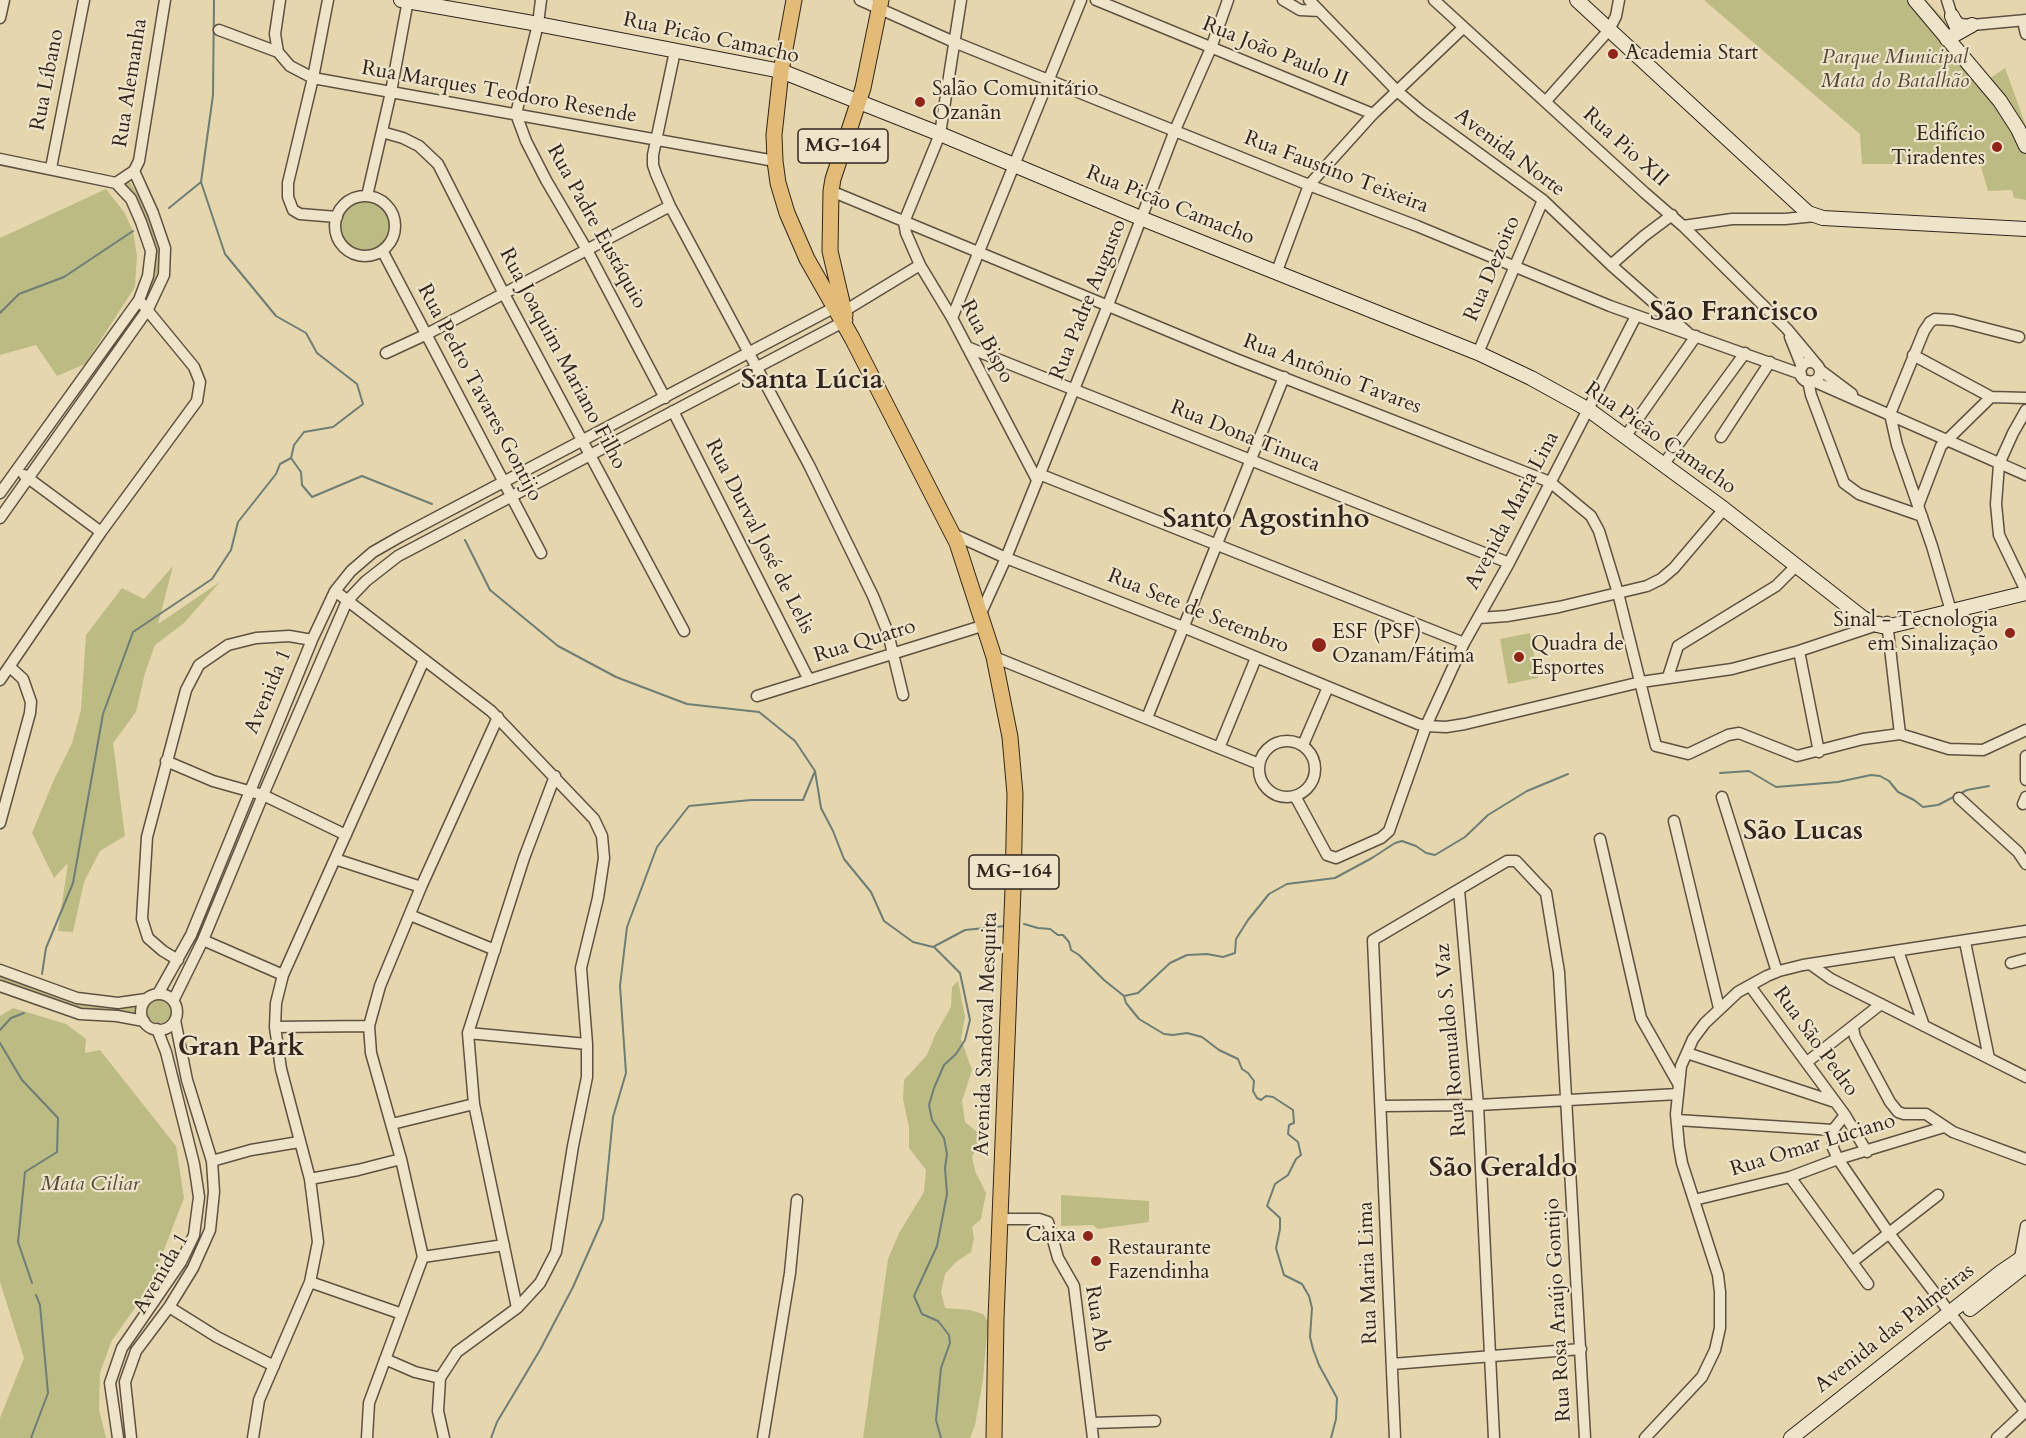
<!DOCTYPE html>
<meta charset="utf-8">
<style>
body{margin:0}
canvas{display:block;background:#e5d6ad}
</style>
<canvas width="2026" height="1438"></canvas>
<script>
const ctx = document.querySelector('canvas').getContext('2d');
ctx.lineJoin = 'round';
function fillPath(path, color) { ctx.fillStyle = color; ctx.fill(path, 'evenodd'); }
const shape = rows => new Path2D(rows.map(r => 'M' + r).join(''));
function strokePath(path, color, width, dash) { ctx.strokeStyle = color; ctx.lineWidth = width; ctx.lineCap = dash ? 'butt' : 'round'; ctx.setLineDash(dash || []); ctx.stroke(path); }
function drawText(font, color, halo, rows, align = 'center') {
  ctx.font = font + ' Cardo,serif'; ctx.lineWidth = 4.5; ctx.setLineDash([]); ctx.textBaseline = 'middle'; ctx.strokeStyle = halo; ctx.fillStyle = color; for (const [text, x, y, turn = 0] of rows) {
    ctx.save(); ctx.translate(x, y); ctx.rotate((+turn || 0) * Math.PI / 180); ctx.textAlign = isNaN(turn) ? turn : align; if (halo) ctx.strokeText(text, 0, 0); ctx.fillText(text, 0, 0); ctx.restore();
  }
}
fillPath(shape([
 [1704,0,1926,0,1963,39,1959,42,1986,81,2005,68,2026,126,2026,200,2014,198,2012,190,1988,191,1979,160,1920,164,1862,164,1860,134],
 [129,180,149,214,159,248,159,275,148,298,145,294,155,275,154,250,144,217,125,182],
 [106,189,124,212,133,231,137,256,135,287,85,364,57,376,36,345,0,355,0,238],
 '340 226a25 25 0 1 1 50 0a25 25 0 1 1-50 0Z',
 [173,566,158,624,220,582,184,623,155,645,145,673,136,712,113,743,125,836,100,851,84,882,73,932,58,931,68,863,54,878,32,833,53,782,72,743,81,710,86,635,122,588,144,599],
 [1530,633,1538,678,1508,684,1500,639],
 [0,976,82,1005,118,1007,135,1005,135,1015,81,1011,0,982],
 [958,981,965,1017,961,1039,972,1070,962,1101,965,1122,977,1132,977,1147,972,1157,975,1171,986,1193,981,1219,972,1227,974,1238,971,1252,956,1262,945,1274,941,1292,945,1308,970,1310,983,1314,988,1321,983,1380,975,1425,970,1438,863,1438,888,1259,899,1233,924,1192,926,1170,909,1148,909,1127,903,1099,904,1080,927,1055,935,1035,951,1007,952,987],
 '147 1011a12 12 0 1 1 24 0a12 12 0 1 1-24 0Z',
 [13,1008,66,1024,86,1039,85,1053,100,1050,176,1146,184,1198,150,1286,111,1342,100,1373,99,1410,106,1438,0,1438,0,1418,24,1358,0,1282,0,1016],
 [1061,1195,1149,1201,1149,1222,1098,1229,1093,1225,1061,1226]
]), '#bdbb84');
strokePath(shape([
 [214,0,213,95,201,182,225,254,276,316,306,333,317,353,357,384,363,404,333,427,304,432,294,445,291,458,301,472,302,485,312,497,362,476,432,504],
 [169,208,201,182],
 [0,313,19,294,64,277,133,231],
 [465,540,490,590,558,646,616,677,687,704,759,712,795,741,815,771,821,808,833,831,844,859,871,892,884,921,913,942,933,947,965,930,1005,926],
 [1720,773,1749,771,1776,787,1838,782,1871,775,1880,776,1889,781,1898,792,1914,800,1923,807,1938,805,1967,790,1989,786],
 [1024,924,1038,928,1050,929,1058,935,1063,935,1069,942,1071,950,1079,955,1104,980,1124,996,1126,1003,1139,1019,1164,1034,1173,1035,1187,1033,1202,1037,1219,1050,1238,1059,1242,1069,1248,1073,1254,1081,1253,1091,1257,1098,1261,1100,1266,1096,1273,1097,1293,1110,1294,1123,1289,1125,1288,1134,1298,1142,1301,1155,1296,1159,1288,1175,1275,1184,1267,1206,1280,1218,1280,1229,1276,1248,1284,1275,1302,1284,1309,1296,1312,1308,1310,1337,1313,1349,1319,1365,1337,1398,1336,1419,1331,1438],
 [934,947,960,973,970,1020,965,1040,956,1054,944,1065,934,1088,929,1105,932,1120,944,1138,947,1154,945,1168,947,1194,937,1246,914,1296,922,1314,938,1321,949,1335,950,1343,941,1368,936,1420,941,1438],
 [42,974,46,948,73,883,103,714,133,632,212,579,231,550,238,522,276,474,280,464,291,458],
 [1124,996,1138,993,1170,963,1187,955,1207,954,1223,957,1235,953,1236,939,1248,920,1269,894,1287,884,1335,878,1372,858,1395,843,1402,841,1416,846,1426,853,1435,855,1465,837,1488,815,1527,791,1568,774],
 [0,1030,11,1018,24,1013],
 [0,1043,22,1080,58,1118,57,1152,25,1172,18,1242,32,1283],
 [31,1438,48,1393,40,1305,36,1295],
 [491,1438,497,1422,540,1350,573,1287,603,1219,613,1117,626,1073,620,986,627,927,657,847,689,806,751,800,803,800,815,771]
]), '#6e7d75', 2);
const street = shape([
 [280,0,275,34,278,52,290,66,313,78,775,161],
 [328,0,313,78,288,183,288,197,293,210,300,214,337,217],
 [541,0,538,24,516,114,526,141,546,180,587,250,665,398],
 [860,0,954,42,1309,185,1417,226,1610,306,1801,374],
 [961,0,940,134,904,222,906,233,920,265,952,318,1037,480],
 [1096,0,1373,114],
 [1283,0,1300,10,1320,11],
 [1309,0,1397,91,1422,112,1543,200,1611,265,1687,332],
 [1434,0,1645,193,1683,226,1787,329,1817,365],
 [1947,0,1952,16,1960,24,1972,25,2026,20],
 [0,18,4,0],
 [2023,21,2026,34],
 [219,30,278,52],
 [675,51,653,155,653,165,656,174,670,206,809,465,873,596,888,633,903,695],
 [1546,101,1609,30,1616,16,1619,0],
 [382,132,403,138,419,146,438,164,504,294,684,631],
 [0,159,116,183,134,171,139,161,165,0],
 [51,168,84,0],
 [831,191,1236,359,1550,482,1591,516,1599,531,1618,593,1656,746,1688,754,1728,735,1739,733,1797,756,1863,739,1900,734,1949,749,1983,750,2026,730],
 [367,196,391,92,408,0],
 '335 226a30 30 0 1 1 60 0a30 30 0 1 1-60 0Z',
 [1683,226,1732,219,1785,219,1815,216],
 [383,252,541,553],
 [1611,265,1644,236,1672,215],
 [1277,271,1309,185,1373,114,1463,28],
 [841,313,920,265],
 [952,318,1081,0],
 [1790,337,1802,367],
 [967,347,1509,563],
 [386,353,425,335,670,206],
 [1478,353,1543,200],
 [1913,355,1991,397,2026,398],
 '1800 372a10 10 0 1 1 20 0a10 10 0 1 1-20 0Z',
 [1820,370,1852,394],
 [1808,381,1811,395,1844,483,1859,494,1922,516],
 [1813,381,2026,475],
 [2026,410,2013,433,1999,464,1996,504,1999,535,2026,591],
 [673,411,809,680],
 [1625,437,1696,336],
 [1721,437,1770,362],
 [1663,465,1745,353],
 [1039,474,1464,643],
 [24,475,101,532],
 [0,493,139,300,148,276,151,251,141,222,131,199,116,183],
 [1918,506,1941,446,1991,397],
 [0,518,148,309,164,275,165,248,153,213,134,171],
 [953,534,1006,558,1183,627,1418,724,1426,726,1446,727,1465,724,1641,682,1732,669,1799,651,1877,625,1879,622],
 [335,591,491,711,594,819,602,836,604,858,598,898,581,968,587,1044,587,1077,573,1146,556,1252,540,1283,517,1308,457,1352,440,1378,438,1411,444,1438],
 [1951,611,1932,546,1897,445,1890,414,1924,331,1930,322,1935,319,1953,320,2019,337],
 [981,613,1006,558,1108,305,1175,130,1211,48,1228,0],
 [1479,618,1507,616,1559,607,1647,586,1661,579,1674,568,1724,509],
 [1887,622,1900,734],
 [1799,651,1819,752],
 [994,657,1259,764],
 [1668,677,1678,646,1776,586,1796,566],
 [0,680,101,532,197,401,200,382,194,367,139,300],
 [757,696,985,625],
 [1147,718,1284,377],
 '1259 769a28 28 0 1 1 56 0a28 28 0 1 1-56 0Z',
 [1303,745,1328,687],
 [1219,748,1256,658],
 [2026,756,2026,780],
 [166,761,213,781,263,795,346,835],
 [1295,796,1327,855,1336,858,1381,838,1389,831,1426,726,1464,643,1509,563,1636,316],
 [1722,797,1777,972],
 [1959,798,2018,852,2026,864],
 [2023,804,2026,797],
 [1674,821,1719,1008],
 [0,823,30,713,31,702,23,679,10,667],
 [1600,839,1641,1018,1679,1085],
 [335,859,421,887],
 [1459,890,1478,1105,1494,1438],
 [410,915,495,950],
 [203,940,283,975],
 [1965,942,1989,1058],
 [1898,951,1924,1026],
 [178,960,163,951,148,938,142,919,147,837,186,690,199,665,228,645,256,638,289,636,312,640],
 [2011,963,2026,959],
 [1810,964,1831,979,2026,1077],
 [0,970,77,998,118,1003,146,999],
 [0,986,80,1014,117,1016,144,1021],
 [1750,986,1845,1115,1867,1152],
 [158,994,191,935,312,640,335,591,351,571,373,552,401,536,841,304],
 '141 1012a18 18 0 1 1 36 0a18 18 0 1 1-36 0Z',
 [173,1001,203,940,263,795,347,601,366,581,398,556,847,320],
 [275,1027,369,1026],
 [1853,1028,1855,1037,1890,1102,1898,1112,1904,1114,1926,1114,1953,1132,2026,1159],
 [468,1033,587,1044],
 [1687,1053,1835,1102],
 [1807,1062,1881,1004],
 [1382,1106,1478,1105,1678,1094],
 [1845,1115,1833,1130,1833,1148,1838,1159,1888,1232,2026,1412],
 [1677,1120,1833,1130],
 [392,1124,474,1104],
 [212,1161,251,1150,299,1142],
 [1790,1177,1868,1284],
 [310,1179,358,1170,401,1159],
 [1694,1200,1790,1177,1838,1159,1944,1127],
 [1001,1219,1039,1219,1048,1222,1058,1258,1074,1286,1093,1438],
 [423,1257,504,1245],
 [2020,1258,2026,1226],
 [1852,1262,1938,1195],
 [310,1282,402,1314],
 [169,1307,217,1337,274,1366],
 [517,1308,474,1104,468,1033,524,858,555,776],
 [385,1359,415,1372,440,1378],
 [1392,1364,1581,1349],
 [1092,1423,1155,1421],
 [118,1438,110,1383,122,1348,181,1262,194,1235,199,1197,194,1164,166,1052,157,1029],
 [131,1438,125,1382,136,1351,169,1307,193,1268,210,1230,214,1192,212,1161,187,1080,175,1020],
 [253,1438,259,1400,310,1282,318,1242,310,1179,281,1069,275,1027,276,1003,283,975,424,660],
 [367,1438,369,1403,423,1257,401,1159,371,1053,369,1026,380,986,421,887,498,717],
 [763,1438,790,1273,797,1200],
 [1395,1438,1373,940,1507,861,1516,861,1546,893,1559,972,1585,1438],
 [1645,1438,1702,1377,1715,1350,1720,1328,1720,1292,1718,1275,1682,1163,1679,1146,1676,1114,1681,1066,1693,1039,1705,1023,1738,992,1767,976,1779,971,1803,965,2026,931],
 [1997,1438,2026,1411]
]);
const secondary = shape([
 [401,0,527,22,781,71,940,134,1143,219,1478,353,1531,378,1589,410,1724,509,1863,618,1877,625,1886,627,2026,593],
 [1577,0,1808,213,1823,218,2026,229],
 [1915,0,2000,101,2018,129,2026,146],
 [1952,16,1957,27,1957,32],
 [1947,39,1972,25],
 [1970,1309,2026,1265],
 [1791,1438,2001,1272,2026,1255]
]);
const primary = shape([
 [794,0,781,71,774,135,775,161,778,183,787,213,807,259,852,338,957,543,994,657,1010,737,1015,794,1013,889,996,1319,994,1438],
 [845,315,830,251,831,191,833,179,863,88,881,0]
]);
strokePath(street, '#5f5142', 13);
strokePath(secondary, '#32251e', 16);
strokePath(primary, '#32251e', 17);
strokePath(street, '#eee4ca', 10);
strokePath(secondary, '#eee4ca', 14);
strokePath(primary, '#e2bb76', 15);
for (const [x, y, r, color] of [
 [1613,54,6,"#8f2418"],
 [920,102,6,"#8f2418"],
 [1997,147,6,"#8f2418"],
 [2010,633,6,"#8f2418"],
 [1319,645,8,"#8f2418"],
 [1519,657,6,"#8f2418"],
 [1088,1236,6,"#8f2418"],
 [1096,1261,6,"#8f2418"]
]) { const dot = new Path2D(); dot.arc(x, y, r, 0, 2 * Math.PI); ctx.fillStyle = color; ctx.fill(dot); strokePath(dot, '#eee4ca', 2); }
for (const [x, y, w] of [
 [843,146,90],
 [1014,872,90]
]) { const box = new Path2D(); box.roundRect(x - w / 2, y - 17, w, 34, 4.5); ctx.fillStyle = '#eee4ca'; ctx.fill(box); strokePath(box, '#32251e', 1.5); }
drawText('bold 20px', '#32251e', null, [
 ["MG-164",843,146],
 ["MG-164",1014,872]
]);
drawText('21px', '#32251e', '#eee4ca', [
 ["Rua Picão Camacho",711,39,12],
 ["Rua João Paulo II",1275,53,22],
 ["Rua Líbano",48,80,-79],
 ["Rua Alemanha",131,83,-81],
 ["Rua Marques Teodoro Resende",499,93,10],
 ["Rua Pio XII",1625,148,42],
 ["Avenida Norte",1509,153,37],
 ["Rua Faustino Teixeira",1336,173,21],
 ["Rua Picão Camacho",1170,206,22],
 ["Rua Padre Eustáquio",596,227,61],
 ["Rua Dezoito",1493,269,-67],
 ["Rua Padre Augusto",1089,300,-68],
 ["Rua Bispo",986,342,62],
 ["Rua Joaquim Mariano Filho",562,359,62],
 ["Rua Antônio Tavares",1332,375,21],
 ["Rua Pedro Tavares Gontijo",479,393,62],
 ["Rua Dona Tinuca",1245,437,22],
 ["Rua Picão Camacho",1660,439,35],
 ["Avenida Maria Lina",1513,511,-62],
 ["Rua Durval José de Lelis",759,537,63],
 ["Rua Sete de Setembro",1198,612,22],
 ["Rua Quatro",865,642,-17],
 ["Avenida 1",269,692,-67],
 ["Avenida Sandoval Mesquita",987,1034,-88],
 ["Rua Romualdo S. Vaz",1452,1040,-95],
 ["Rua São Pedro",1815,1042,54],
 ["Rua Omar Luciano",1813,1146,-17],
 ["Rua Maria Lima",1369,1273,-92],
 ["Avenida 1",162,1274,-60],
 ["Rua Rosa Araújo Gontijo",1559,1310,-93],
 ["Rua Ab",1096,1319,81],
 ["Avenida das Palmeiras",1895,1329,-38]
]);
drawText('21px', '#32251e', '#eee4ca', [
 ["Academia Start",1625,54],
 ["Salão Comunitário",932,90],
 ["Ozanãn",932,114],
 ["Edifício",1985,135,"right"],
 ["Tiradentes",1985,159,"right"],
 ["Sinal - Tecnologia",1998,621,"right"],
 ["em Sinalização",1998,645,"right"],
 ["ESF (PSF)",1332,633],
 ["Ozanam/Fátima",1332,657],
 ["Quadra de",1531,645],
 ["Esportes",1531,669],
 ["Caixa",1076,1236,"right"],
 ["Restaurante",1108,1249],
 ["Fazendinha",1108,1273]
], 'left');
drawText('italic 21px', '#554a38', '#eee4ca', [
 ["Parque Municipal",1895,58],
 ["Mata do Batalhão",1895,82],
 ["Mata Ciliar",90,1185]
]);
drawText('bold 27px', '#32251e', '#eee4ca', [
 ["São Francisco",1734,314],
 ["Santa Lúcia",812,382],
 ["Santo Agostinho",1266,521],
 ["São Lucas",1803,833],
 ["Gran Park",241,1049],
 ["São Geraldo",1503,1170]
]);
</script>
